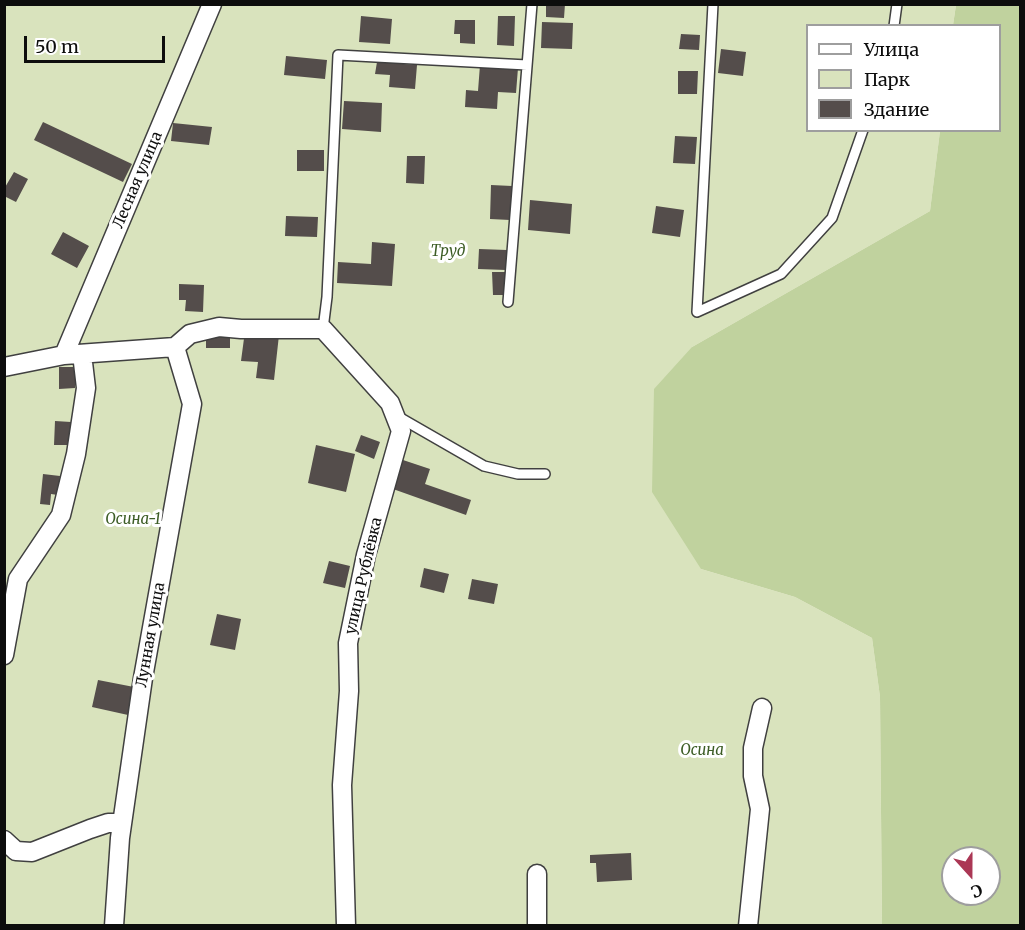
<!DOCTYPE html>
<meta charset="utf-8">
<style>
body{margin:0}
#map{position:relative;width:1025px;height:930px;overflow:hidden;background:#fdf7ef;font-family:Merriweather,serif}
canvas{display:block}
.frame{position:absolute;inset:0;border:6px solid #0d0d0d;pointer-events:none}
.legend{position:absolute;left:806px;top:24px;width:195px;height:108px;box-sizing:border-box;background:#fff;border:2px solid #9e9e9e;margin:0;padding:8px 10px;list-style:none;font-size:18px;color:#0d0d0d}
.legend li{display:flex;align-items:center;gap:12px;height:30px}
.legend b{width:30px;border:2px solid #9e9e9e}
.north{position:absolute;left:941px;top:846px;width:60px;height:60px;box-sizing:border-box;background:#fff;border:2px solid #9e9e9e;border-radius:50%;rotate:159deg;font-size:16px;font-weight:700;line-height:24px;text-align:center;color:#0d0d0d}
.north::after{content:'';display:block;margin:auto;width:21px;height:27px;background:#ab3755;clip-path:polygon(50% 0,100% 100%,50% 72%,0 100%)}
.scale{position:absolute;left:24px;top:36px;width:141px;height:27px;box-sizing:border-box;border:3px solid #0d0d0d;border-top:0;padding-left:8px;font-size:18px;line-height:21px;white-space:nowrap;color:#0d0d0d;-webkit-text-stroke:4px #fff;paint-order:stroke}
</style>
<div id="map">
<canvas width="1025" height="930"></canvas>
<div class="frame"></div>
<ul class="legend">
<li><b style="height:8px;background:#fff"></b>Улица</li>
<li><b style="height:16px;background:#d9e3bd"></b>Парк</li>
<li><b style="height:16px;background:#544d4b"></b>Здание</li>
</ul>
<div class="north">С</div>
<div class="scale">50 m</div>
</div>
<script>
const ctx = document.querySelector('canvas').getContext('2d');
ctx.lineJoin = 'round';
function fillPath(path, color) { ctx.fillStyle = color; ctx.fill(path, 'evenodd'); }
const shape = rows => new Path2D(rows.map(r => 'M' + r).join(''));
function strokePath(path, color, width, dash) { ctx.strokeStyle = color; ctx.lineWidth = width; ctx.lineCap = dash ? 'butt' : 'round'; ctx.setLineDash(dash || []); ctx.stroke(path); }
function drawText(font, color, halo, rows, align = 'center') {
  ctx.font = font + ' Merriweather,serif'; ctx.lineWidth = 6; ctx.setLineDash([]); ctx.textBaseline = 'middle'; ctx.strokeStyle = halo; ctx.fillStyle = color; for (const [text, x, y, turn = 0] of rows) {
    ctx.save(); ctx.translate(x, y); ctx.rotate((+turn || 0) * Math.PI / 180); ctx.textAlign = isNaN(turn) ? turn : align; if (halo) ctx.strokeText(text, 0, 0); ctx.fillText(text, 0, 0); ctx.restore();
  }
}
fillPath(shape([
 [4,5,956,5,953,25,808,26,808,130,940,131,930,211,692,347,701,569,795,597,872,638,880,697,882,925,5,925]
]), '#d9e3bd');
fillPath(shape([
 [956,5,1020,5,1020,925,882,925,880,697,872,638,795,597,701,569,652,492,654,389,692,347,930,211,940,131,1000,130,1000,26,953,25],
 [953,858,989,858,989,894,953,894]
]), '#c0d29e');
fillPath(shape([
 [546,4,565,4,564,18,546,17],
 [361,16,392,19,390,44,359,42],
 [498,16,515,16,514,46,497,45],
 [455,20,475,20,475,44,460,43,460,34,454,34],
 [542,22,573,23,572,49,541,48],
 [681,34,700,35,699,50,679,49],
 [721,49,746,52,743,76,718,73],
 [286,56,327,60,325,79,284,75],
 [377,62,417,65,415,89,389,87,390,75,375,74],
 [480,65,518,68,516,93,498,92,497,109,465,107,466,90,478,91],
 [678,71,698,71,697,94,678,94],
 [344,101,382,103,381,132,342,129],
 [43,122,132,164,123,182,34,140],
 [173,123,212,127,209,145,171,141],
 [675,136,697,137,695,164,673,163],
 [297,150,324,150,324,171,297,171],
 [407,156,425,156,424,184,406,183],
 [14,172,28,179,16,202,4,196,4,189],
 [491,185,512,186,510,220,490,219],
 [530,200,572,204,570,234,528,230],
 [656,206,684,210,680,237,652,233],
 [286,216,318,217,317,237,285,236],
 [63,232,89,246,77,268,51,254],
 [372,242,395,244,392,286,337,283,338,262,371,264],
 [479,249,507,250,506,270,478,269],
 [492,272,506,272,506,295,493,295],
 [179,284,204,285,203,312,185,311,186,300,179,300],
 [245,331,279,335,274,380,256,378,258,362,241,361],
 [206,335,230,335,230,348,206,348],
 [59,367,75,367,75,388,59,389],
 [55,421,71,422,69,445,54,445],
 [361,435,380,442,374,459,355,451],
 [316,445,355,454,346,492,308,483],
 [403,460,430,469,425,484,471,500,466,515,393,489],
 [43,474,60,476,58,495,51,494,50,505,40,504],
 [329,561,350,566,345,588,323,583],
 [424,568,449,574,444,593,420,587],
 [472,579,498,584,494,604,468,599],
 [217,614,241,619,235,650,210,645],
 [98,680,134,687,128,715,92,707],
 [631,853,632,880,597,882,596,863,590,863,590,855]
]), '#544d4b');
const lane = shape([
 [713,4,697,312,781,274,832,218,863,130],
 [894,26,897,4],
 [508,302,532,4],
 [323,329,327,297,338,55,527,65],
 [397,416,484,466,518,474,545,474]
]);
const street = shape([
 [64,355,212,4],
 [4,367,64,355,175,347,190,334,219,327,241,329,323,329,390,403,401,431,366,555,348,643,349,691,342,785,346,926],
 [4,655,18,579,61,515,76,454,86,388,82,354],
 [4,840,16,851,32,852,90,829,108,823,122,823],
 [537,874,537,926],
 [114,926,120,838,143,678,192,404,175,347],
 [748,926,760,809,753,776,753,748,762,708]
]);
strokePath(lane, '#404040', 12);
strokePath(street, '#404040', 21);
strokePath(lane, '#fff', 9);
strokePath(street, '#fff', 18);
drawText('15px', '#0d0d0d', '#fff', [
 ["Лесная улица",138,180,-67],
 ["улица Рублёвка",364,576,-77],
 ["Лунная улица",151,635,-80]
]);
drawText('italic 15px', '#3d5d26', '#fff', [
 ["Труд",448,252],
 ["Осина-1",133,520],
 ["Осина",702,751]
]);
</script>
